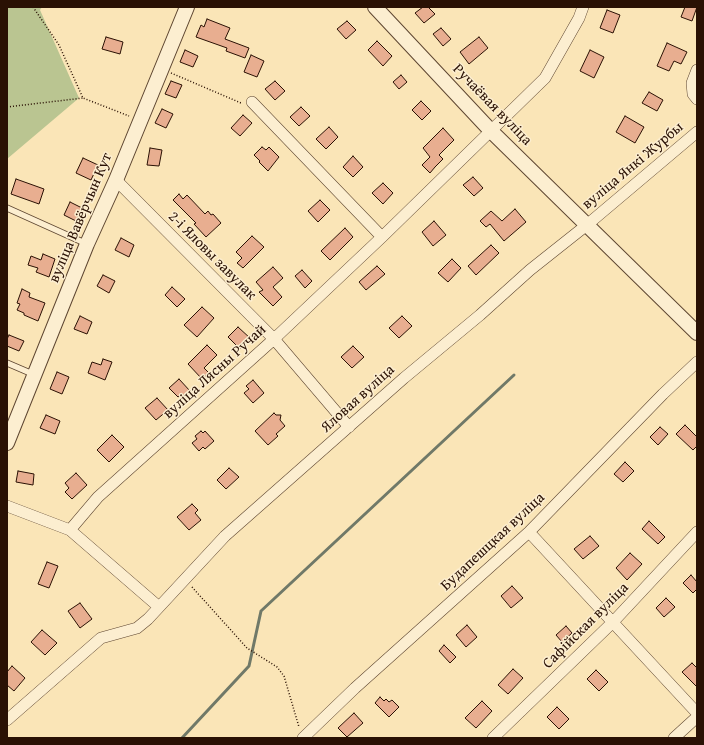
<!DOCTYPE html>
<meta charset="utf-8">
<style>
body{margin:0}
#map{position:relative;width:704px;height:745px;overflow:hidden;background:#fae5b7;font-family:"Gentium Book Plus",serif}
canvas{display:block}
.frame{position:absolute;inset:0;border:8px solid #2a1104;pointer-events:none}
</style>
<div id="map">
<canvas width="704" height="745"></canvas>
<div class="frame"></div>
</div>
<script>
const ctx = document.querySelector('canvas').getContext('2d');
ctx.lineJoin = 'round';
function fillPath(path, color) { ctx.fillStyle = color; ctx.fill(path, 'evenodd'); }
const shape = rows => new Path2D(rows.map(r => 'M' + r).join(''));
function strokePath(path, color, width, dash) { ctx.strokeStyle = color; ctx.lineWidth = width; ctx.lineCap = dash ? 'butt' : 'round'; ctx.setLineDash(dash || []); ctx.stroke(path); }
function drawText(font, color, halo, rows, align = 'center') {
  ctx.font = font + ' "Gentium Book Plus",serif'; ctx.lineWidth = 3; ctx.setLineDash([]); ctx.textBaseline = 'middle'; ctx.strokeStyle = halo; ctx.fillStyle = color; for (const [text, x, y, turn = 0] of rows) {
    ctx.save(); ctx.translate(x, y); ctx.rotate((+turn || 0) * Math.PI / 180); ctx.textAlign = isNaN(turn) ? turn : align; if (halo) ctx.strokeText(text, 0, 0); ctx.fillText(text, 0, 0); ctx.restore();
  }
}
fillPath(shape([
 [7,7,42,7,40,10,79,98,7,159]
]), '#bac591');
strokePath(shape([
 [182,738,249,666,261,611,514,375]
]), '#707968', 3);
const building = shape([
 [423,7,428,7,435,14,424,23,415,13,423,7],
 [685,7,697,7,692,21,681,17,685,7],
 [607,10,620,15,613,33,600,28,607,10],
 [207,19,230,28,225,39,249,48,245,58,226,51,227,48,196,37,201,25,204,27,207,19],
 [347,21,356,30,346,39,337,29,347,21],
 [441,28,451,39,443,46,433,34,441,28],
 [106,37,123,42,120,54,102,49,106,37],
 [479,37,488,48,469,64,460,52,479,37],
 [377,41,392,56,383,66,368,50,377,41],
 [667,43,687,52,681,64,674,61,669,71,657,66,667,43],
 [185,50,198,56,193,67,180,62,185,50],
 [590,50,604,57,594,78,580,71,590,50],
 [251,55,264,61,257,77,244,72,251,55],
 [401,75,407,82,399,89,393,82,401,75],
 [171,81,182,85,176,98,165,94,171,81],
 [275,81,285,91,275,100,265,89,275,81],
 [649,92,663,100,657,111,642,103,649,92],
 [421,101,431,111,422,120,412,110,421,101],
 [301,107,310,116,299,126,290,117,301,107],
 [162,109,173,114,166,128,155,123,162,109],
 [243,115,252,123,240,136,231,128,243,115],
 [625,116,644,127,635,143,616,132,625,116],
 [329,127,338,137,326,149,316,139,329,127],
 [443,128,454,140,439,155,443,159,435,167,430,173,422,165,430,157,423,148,443,128],
 [262,147,266,150,269,147,279,157,268,171,259,162,260,161,254,155,262,147],
 [150,148,162,150,159,166,147,165,150,148],
 [353,156,363,167,353,177,343,167,353,156],
 [83,158,98,165,91,180,76,173,83,158],
 [473,177,483,188,474,196,463,185,473,177],
 [16,179,44,189,39,204,11,194,16,179],
 [383,183,393,193,383,204,372,193,383,183],
 [179,194,183,199,187,195,205,214,208,211,211,215,213,214,221,223,206,237,194,224,196,223,173,200,179,194],
 [320,200,330,210,318,222,308,211,320,200],
 [70,202,82,208,76,221,64,215,70,202],
 [515,209,526,222,504,241,490,224,486,227,480,221,491,211,502,221,515,209],
 [434,221,446,235,433,246,422,232,434,221],
 [345,228,353,237,330,260,321,251,345,228],
 [252,236,264,247,243,268,237,263,242,258,236,252,252,236],
 [121,238,134,245,129,257,115,250,121,238],
 [491,245,499,253,476,275,468,266,491,245],
 [43,254,55,259,49,277,36,272,38,268,28,265,31,256,41,260,43,254],
 [452,259,461,268,448,282,438,273,452,259],
 [377,266,385,274,366,290,359,282,377,266],
 [273,267,283,278,273,287,282,297,273,306,259,292,263,290,256,282,273,267],
 [302,270,312,281,305,288,295,276,302,270],
 [103,275,115,281,109,293,97,286,103,275],
 [172,287,185,299,177,307,165,295,172,287],
 [22,289,30,293,29,297,45,303,38,321,24,315,24,313,17,310,20,304,17,303,22,289],
 [202,307,214,318,197,337,184,325,202,307],
 [80,316,92,322,87,334,74,329,80,316],
 [402,316,412,326,399,338,389,328,402,316],
 [238,327,251,339,240,349,228,337,238,327],
 [9,335,24,341,19,351,7,346,7,339,9,335],
 [207,345,217,355,204,368,209,373,202,379,188,364,207,345],
 [353,346,364,357,352,368,341,357,353,346],
 [103,359,112,362,105,380,88,373,92,362,101,365,103,359],
 [57,372,69,377,62,394,50,389,57,372],
 [179,379,190,391,185,396,182,394,178,397,169,388,179,379],
 [253,380,264,393,253,403,244,393,249,389,246,386,253,380],
 [157,398,168,410,156,420,145,408,157,398],
 [274,413,276,415,281,415,280,420,285,426,276,434,278,436,268,445,255,431,274,413],
 [46,415,60,421,55,434,40,428,46,415],
 [685,425,697,437,697,446,693,450,676,434,685,425],
 [660,427,668,434,658,445,650,437,660,427],
 [201,431,203,433,205,431,214,441,205,449,203,447,199,451,192,443,197,439,195,436,201,431],
 [112,435,124,447,109,462,97,450,112,435],
 [625,462,634,471,623,482,614,474,625,462],
 [229,468,239,477,226,489,217,480,229,468],
 [18,471,34,474,33,485,16,482,18,471],
 [76,473,87,485,72,499,65,492,69,488,65,483,76,473],
 [192,504,198,510,195,513,201,520,189,530,177,517,192,504],
 [649,521,665,537,658,544,642,529,649,521],
 [590,536,599,546,583,559,574,549,590,536],
 [630,553,642,564,627,580,616,568,630,553],
 [47,562,58,566,49,588,38,584,47,562],
 [691,575,697,582,697,589,693,593,683,583,691,575],
 [512,586,523,598,511,608,501,596,512,586],
 [666,598,675,607,664,617,656,608,666,598],
 [80,603,92,619,80,628,68,611,80,603],
 [467,625,477,637,466,647,456,635,467,625],
 [566,626,572,633,562,642,556,635,566,626],
 [42,630,57,643,45,655,31,642,42,630],
 [444,645,456,657,450,663,439,651,444,645],
 [692,663,697,668,697,687,682,672,692,663],
 [12,666,25,678,14,691,7,685,7,672,12,666],
 [513,669,523,678,508,694,498,685,513,669],
 [596,670,608,682,599,691,587,679,596,670],
 [380,697,384,701,386,699,389,702,392,700,399,707,389,717,375,703,380,697],
 [482,701,492,711,476,728,465,718,482,701],
 [557,707,569,719,559,729,547,717,557,707],
 [354,713,363,723,347,737,338,728,354,713]
]);
fillPath(building, '#e8ae90');
strokePath(building, '#2a1104', 1);
const service = shape([
 [7,208,87,244],
 [7,363,35,375]
]);
const minor = shape([
 [697,70,692,83,693,94,697,99],
 [252,102,382,237],
 [116,180,274,339,349,427],
 [7,506,70,530,159,607],
 [70,530,98,497,274,339,382,237,545,78,579,18,583,7],
 [529,532,697,713],
 [7,720,101,638,137,628,148,619,225,536,404,378,480,315,530,270,588,224,697,132],
 [303,738,355,688,529,532,663,394,697,362],
 [493,738,613,622,697,532],
 [674,738,697,717]
]);
const tertiary = shape([
 [375,7,491,131,697,333],
 [7,443,87,244,116,180,187,7]
]);
strokePath(service, '#5e4631', 7);
strokePath(minor, '#5e4631', 12);
strokePath(tertiary, '#5e4631', 16);
strokePath(shape([
 [33,7,59,45,83,98,129,116],
 [171,73,241,103],
 [7,107,83,98],
 [192,587,247,648,277,667,284,676,299,727]
]), '#2a1104', 1.5, [1, 2]);
strokePath(service, '#fceed0', 5.5);
strokePath(minor, '#fceed0', 11);
strokePath(tertiary, '#fceed0', 14);
drawText('15px', '#2a1104', '#fceed0', [
 ["Ручаёвая вуліца",492,105,46],
 ["вуліца Янкі Журбы",633,166,-40],
 ["вуліца Вавёрчын Кут",81,218,-67],
 ["2-і Яловы завулак",212,256,45],
 ["вуліца Лясны Ручай",215,372,-42],
 ["Яловая вуліца",358,399,-42],
 ["Будапешцкая вуліца",493,542,-43],
 ["Сафійская вуліца",586,626,-45]
]);
</script>
